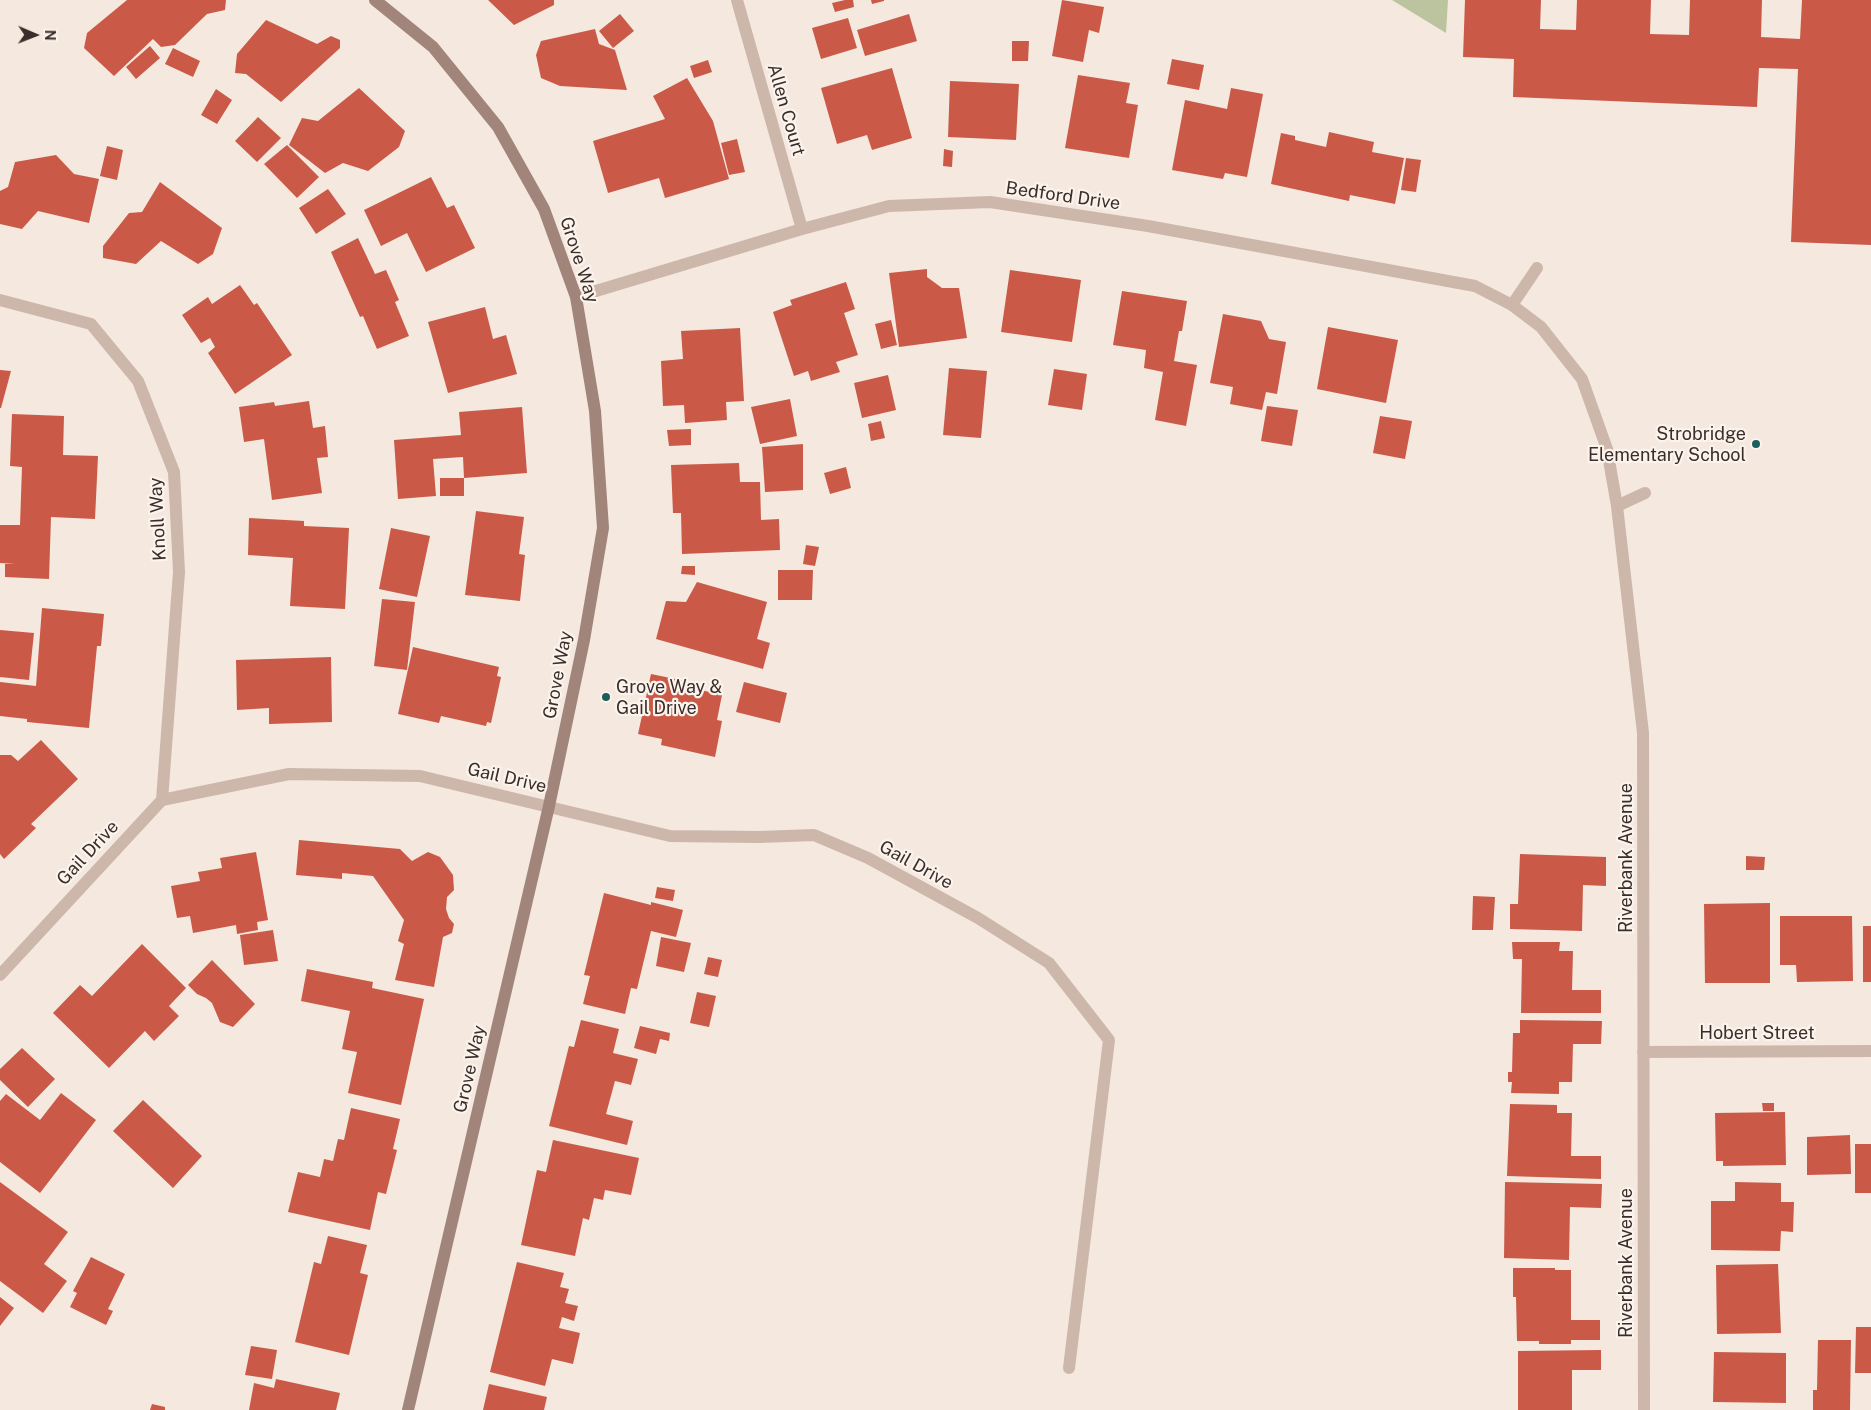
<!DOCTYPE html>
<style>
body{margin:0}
#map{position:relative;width:1871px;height:1410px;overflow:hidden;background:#f4e8df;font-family:"Public Sans",sans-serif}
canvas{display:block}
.north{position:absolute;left:10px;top:10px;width:50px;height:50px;-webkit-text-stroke:4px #fbf3ec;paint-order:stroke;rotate:91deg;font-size:14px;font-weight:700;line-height:20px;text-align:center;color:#3a2e2a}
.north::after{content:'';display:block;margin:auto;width:18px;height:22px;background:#3a2e2a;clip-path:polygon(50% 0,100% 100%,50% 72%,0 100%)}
</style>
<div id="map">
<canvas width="1871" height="1410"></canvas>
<div class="north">N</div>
</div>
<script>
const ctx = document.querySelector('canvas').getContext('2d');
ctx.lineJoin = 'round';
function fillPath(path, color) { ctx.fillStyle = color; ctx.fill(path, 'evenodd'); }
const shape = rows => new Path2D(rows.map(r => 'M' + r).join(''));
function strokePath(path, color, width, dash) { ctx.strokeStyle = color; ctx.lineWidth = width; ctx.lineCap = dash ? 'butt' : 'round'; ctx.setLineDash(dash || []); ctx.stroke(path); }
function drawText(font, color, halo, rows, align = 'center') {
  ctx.font = font + ' "Public Sans",sans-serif'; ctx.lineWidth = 4.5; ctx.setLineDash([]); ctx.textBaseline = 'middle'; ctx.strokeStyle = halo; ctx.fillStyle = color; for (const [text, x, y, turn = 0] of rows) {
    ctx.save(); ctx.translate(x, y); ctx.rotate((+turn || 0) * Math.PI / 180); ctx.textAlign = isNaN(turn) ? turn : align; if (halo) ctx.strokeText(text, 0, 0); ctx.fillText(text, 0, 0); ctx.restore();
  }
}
fillPath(shape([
 [1392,0,1448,0,1446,33]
]), '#bbc49e');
fillPath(shape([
 [127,0,226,0,225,10,207,14,175,45,161,47,153,39,114,76,84,48,87,33],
 [488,0,554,0,554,5,514,25],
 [845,0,853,0,854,7,835,12,832,3],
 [871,0,884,0,884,1,872,4],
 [1062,0,1104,7,1099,33,1089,30,1083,62,1052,56],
 [1465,0,1541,0,1540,29,1576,30,1577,0,1651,0,1650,34,1689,35,1690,0,1762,0,1761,37,1800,39,1802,0,1871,0,1871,245,1791,242,1798,69,1759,68,1757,107,1513,97,1514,59,1463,57],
 [620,14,634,31,613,48,599,31],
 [909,14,917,41,865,56,857,30],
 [848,18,857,48,821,59,812,28],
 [266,20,317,44,331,36,340,40,340,48,281,102,246,74,235,73,237,54],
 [595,29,599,44,615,50,627,90,560,86,541,78,536,55,541,41],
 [1012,41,1029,41,1028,61,1012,61],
 [150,46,160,58,136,79,126,67],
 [173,48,200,61,193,77,165,64],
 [1172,59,1204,65,1199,90,1167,84],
 [708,60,712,72,694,78,690,66],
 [892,68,912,138,872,150,867,135,837,144,821,88],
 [1078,75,1130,83,1126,103,1138,105,1129,158,1065,148],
 [687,78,713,121,729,179,665,198,659,178,608,193,593,141,665,119,653,96],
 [950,81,1019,84,1016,140,948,137],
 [359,88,405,131,399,147,368,171,343,163,325,173,289,145,302,118,318,121],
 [1231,88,1263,94,1247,177,1225,173,1223,179,1172,170,1185,100,1227,109],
 [216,89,232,100,217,124,201,115],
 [258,117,281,138,257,162,235,141],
 [1329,132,1374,142,1372,152,1404,158,1395,204,1350,195,1349,201,1271,184,1281,133,1295,136,1295,140,1326,147],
 [737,139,745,172,729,175,721,143],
 [287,145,319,177,297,198,264,164],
 [107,146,123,150,117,180,100,176],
 [944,149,953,151,952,167,943,166],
 [56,155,74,174,99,179,89,223,38,211,22,229,0,224,0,191,8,187,15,162],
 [1406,158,1421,160,1416,192,1401,190],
 [431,177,447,208,454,205,475,248,426,272,407,233,381,246,364,210],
 [160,182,222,228,213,254,198,264,161,241,136,264,103,258,103,246,129,213,142,212],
 [328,189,346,214,316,234,299,208],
 [358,238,375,274,386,270,399,300,395,302,409,336,377,349,363,316,360,317,331,252],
 [927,269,927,277,942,288,959,288,967,338,899,347,889,273],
 [1010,270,1081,280,1072,342,1001,332],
 [846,282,855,309,844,313,858,355,836,362,840,372,811,381,808,371,794,376,773,312,792,305,790,300],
 [240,285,254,305,257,303,292,355,235,394,208,353,215,347,210,338,201,343,182,315,208,297,212,304],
 [1122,291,1187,301,1182,331,1179,331,1174,361,1197,365,1186,426,1155,420,1163,372,1144,368,1146,350,1113,345],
 [485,307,493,339,506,335,517,374,448,393,428,322],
 [1223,314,1261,321,1269,339,1286,342,1277,394,1266,392,1262,410,1230,404,1233,387,1210,383],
 [891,320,897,345,881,349,875,324],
 [1328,327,1398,340,1386,403,1317,389],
 [740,328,744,401,726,402,727,420,685,423,684,405,663,406,661,361,683,359,681,331],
 [949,368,987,371,981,438,943,435],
 [1054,369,1087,374,1082,410,1048,405],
 [0,370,11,371,1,408,0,408],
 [888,375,896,410,862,418,854,383],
 [790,399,797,436,760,444,751,407],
 [309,401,313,428,325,426,328,457,317,458,322,493,272,500,264,439,244,442,239,407,274,402,275,406],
 [1267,406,1298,410,1292,446,1261,441],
 [522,407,527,473,464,478,463,457,433,459,436,496,398,499,394,440,461,435,459,412],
 [12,414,64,416,63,455,98,456,95,519,51,517,49,579,5,577,5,564,15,564,0,563,0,525,20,525,22,467,10,466],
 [1380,416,1412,421,1405,459,1373,453],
 [881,421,885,438,871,441,868,424],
 [691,429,691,445,669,446,667,430],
 [803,444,803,490,765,492,762,447],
 [739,463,740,482,760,482,761,520,779,519,780,550,682,554,681,513,673,513,671,465],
 [846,467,851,488,830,494,824,473],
 [440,478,464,478,464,496,440,496],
 [476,511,524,517,519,554,525,555,520,601,465,595],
 [249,518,304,521,304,526,349,528,345,609,290,606,293,558,248,555],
 [391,528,430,536,417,597,379,589],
 [806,545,819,547,815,566,803,564],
 [682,566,695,566,695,575,681,574],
 [778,570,813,570,812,600,778,600],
 [697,582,767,602,757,639,770,643,763,669,656,639,666,601,686,602],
 [382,599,415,602,407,670,374,666],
 [42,608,104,614,101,646,97,646,89,728,27,722,27,719,0,716,0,682,36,686],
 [0,630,34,633,29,680,0,677],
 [413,647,499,667,497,676,501,677,491,723,487,722,486,726,441,716,439,723,398,714],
 [331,657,332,722,269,724,269,708,237,710,236,660],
 [651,674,685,681,684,686,722,695,717,720,722,721,715,757,661,745,662,739,638,734],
 [744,682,787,693,780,723,736,712],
 [41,740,78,779,31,824,36,828,4,859,0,854,0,755,11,755,18,761],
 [299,840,400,849,412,861,428,852,440,857,453,875,454,890,447,897,446,909,449,918,454,924,452,933,443,937,434,987,395,980,404,944,398,941,404,920,373,876,342,873,342,879,296,875],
 [256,852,268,920,257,922,258,930,237,934,236,925,193,933,190,916,177,918,171,886,200,881,198,872,222,868,220,858],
 [1520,854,1606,857,1606,886,1583,885,1582,931,1510,929,1510,904,1518,904],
 [1746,856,1765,857,1764,870,1746,870],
 [657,887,675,890,673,901,655,898],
 [604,893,651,905,651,902,683,910,676,937,651,931,637,989,631,988,625,1014,583,1004,590,976,584,975],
 [1473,896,1495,897,1493,930,1472,930],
 [1770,903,1770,983,1705,983,1704,904],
 [1780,916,1852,916,1853,981,1797,982,1796,965,1780,965],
 [1863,926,1871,926,1871,982,1863,982],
 [273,930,278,961,244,965,240,935],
 [661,937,691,943,684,972,656,966],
 [1512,942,1560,942,1559,951,1573,951,1572,990,1601,990,1601,1013,1521,1013,1522,959,1513,959],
 [142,944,186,988,169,1006,179,1016,154,1041,145,1031,109,1068,53,1013,80,985,92,996],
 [708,957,722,960,718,977,704,974],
 [212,960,255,1004,233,1027,220,1022,212,1003,206,998,197,994,188,985],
 [307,969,373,982,372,988,424,999,401,1105,348,1093,357,1052,342,1049,350,1011,301,1001],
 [697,992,716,996,709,1027,690,1023],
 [581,1020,619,1029,613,1053,638,1059,631,1085,615,1081,606,1114,633,1121,627,1145,549,1126,569,1046,574,1047],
 [1520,1020,1602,1021,1601,1044,1573,1044,1572,1082,1559,1082,1559,1094,1511,1093,1512,1082,1508,1082,1508,1072,1512,1072,1513,1033,1520,1033],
 [640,1026,670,1033,669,1041,660,1039,656,1054,634,1048],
 [22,1048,55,1079,28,1107,0,1080,0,1069],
 [61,1093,96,1120,40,1193,0,1162,0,1101,6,1094,40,1120],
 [143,1100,202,1156,173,1188,113,1131],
 [1762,1103,1774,1103,1774,1111,1763,1111],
 [1510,1104,1557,1105,1557,1113,1572,1113,1571,1156,1601,1156,1601,1179,1507,1176],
 [351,1108,400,1119,393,1149,397,1150,386,1194,378,1192,370,1230,288,1212,298,1172,320,1177,324,1159,333,1161,338,1139,344,1140],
 [1785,1112,1786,1165,1723,1166,1723,1161,1716,1161,1715,1113],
 [1850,1135,1851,1174,1807,1175,1807,1137],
 [553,1140,639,1158,631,1195,605,1190,603,1200,594,1198,589,1220,583,1218,575,1256,521,1245,537,1170,546,1172],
 [1855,1144,1871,1144,1871,1193,1855,1193],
 [0,1182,68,1232,44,1264,67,1281,43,1313,0,1281],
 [1505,1182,1602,1184,1601,1208,1570,1207,1569,1260,1504,1258],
 [1735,1182,1781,1183,1781,1202,1794,1202,1793,1232,1781,1231,1780,1251,1711,1250,1711,1201,1735,1201],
 [328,1236,367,1245,360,1273,368,1275,349,1355,295,1342,314,1262,321,1264],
 [91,1257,125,1274,108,1309,113,1311,106,1325,70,1307,77,1293,73,1291],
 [517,1262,564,1273,560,1287,569,1289,565,1303,578,1306,574,1321,562,1317,559,1328,580,1333,573,1364,552,1359,545,1386,490,1372],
 [1778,1264,1781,1333,1717,1334,1716,1265],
 [1513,1268,1555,1268,1555,1270,1571,1270,1571,1320,1600,1320,1600,1340,1571,1340,1571,1344,1539,1344,1539,1341,1517,1341,1516,1297,1513,1297],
 [0,1297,14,1308,0,1326],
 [1856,1327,1871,1327,1871,1373,1855,1373],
 [1818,1340,1851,1340,1850,1410,1813,1410,1813,1390,1817,1390],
 [251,1346,277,1350,272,1379,245,1375],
 [1601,1350,1601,1370,1572,1370,1572,1410,1518,1410,1518,1351],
 [1714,1352,1786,1353,1786,1403,1713,1402],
 [276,1379,340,1393,336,1410,249,1410,254,1383,274,1388],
 [489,1384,547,1397,544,1410,483,1410],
 [152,1404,165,1407,165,1410,150,1410]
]), '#ca5a47');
strokePath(shape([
 [1512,305,1537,268],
 [1617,506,1645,493],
 [759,837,814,835,868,858,978,918,1049,963,1109,1040,1069,1368]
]), '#cdb7aa', 12);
strokePath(shape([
 [737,0,802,229],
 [576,297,802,229,889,206,990,202,1148,226,1475,286,1512,305,1541,327,1582,379,1607,449,1617,506,1643,733,1644,1410],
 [0,300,91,324,138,381,174,472,179,572,162,800],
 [0,975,162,800,289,774,420,776,670,836,759,837],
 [1643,1052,1871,1051]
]), '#cdb7aa', 12);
strokePath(shape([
 [375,0,433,47,498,127,544,209,576,297,595,411,603,528,584,640,549,806,408,1410]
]), '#a1857b', 12);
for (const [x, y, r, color] of [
 [1756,444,5,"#1d5e5c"],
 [606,697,5,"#1d5e5c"]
]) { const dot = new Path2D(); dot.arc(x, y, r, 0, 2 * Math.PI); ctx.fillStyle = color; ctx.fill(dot); strokePath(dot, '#fbf3ec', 2); }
drawText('18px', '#3a2e2a', '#fbf3ec', [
 ["Allen Court",786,110,74],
 ["Bedford Drive",1063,196,8],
 ["Grove Way",579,260,72],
 ["Knoll Way",158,519,-93],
 ["Grove Way",558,675,-79],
 ["Gail Drive",507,778,13],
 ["Gail Drive",88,853,-47],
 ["Riverbank Avenue",1626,858,-90],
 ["Gail Drive",916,865,29],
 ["Hobert Street",1757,1033],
 ["Grove Way",470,1069,-77],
 ["Riverbank Avenue",1626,1263,-90]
]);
drawText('18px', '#3a2e2a', '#fbf3ec', [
 ["Strobridge",1746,434],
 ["Elementary School",1746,455],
 ["Grove Way &",616,687,"left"],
 ["Gail Drive",616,708,"left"]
], 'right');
</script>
